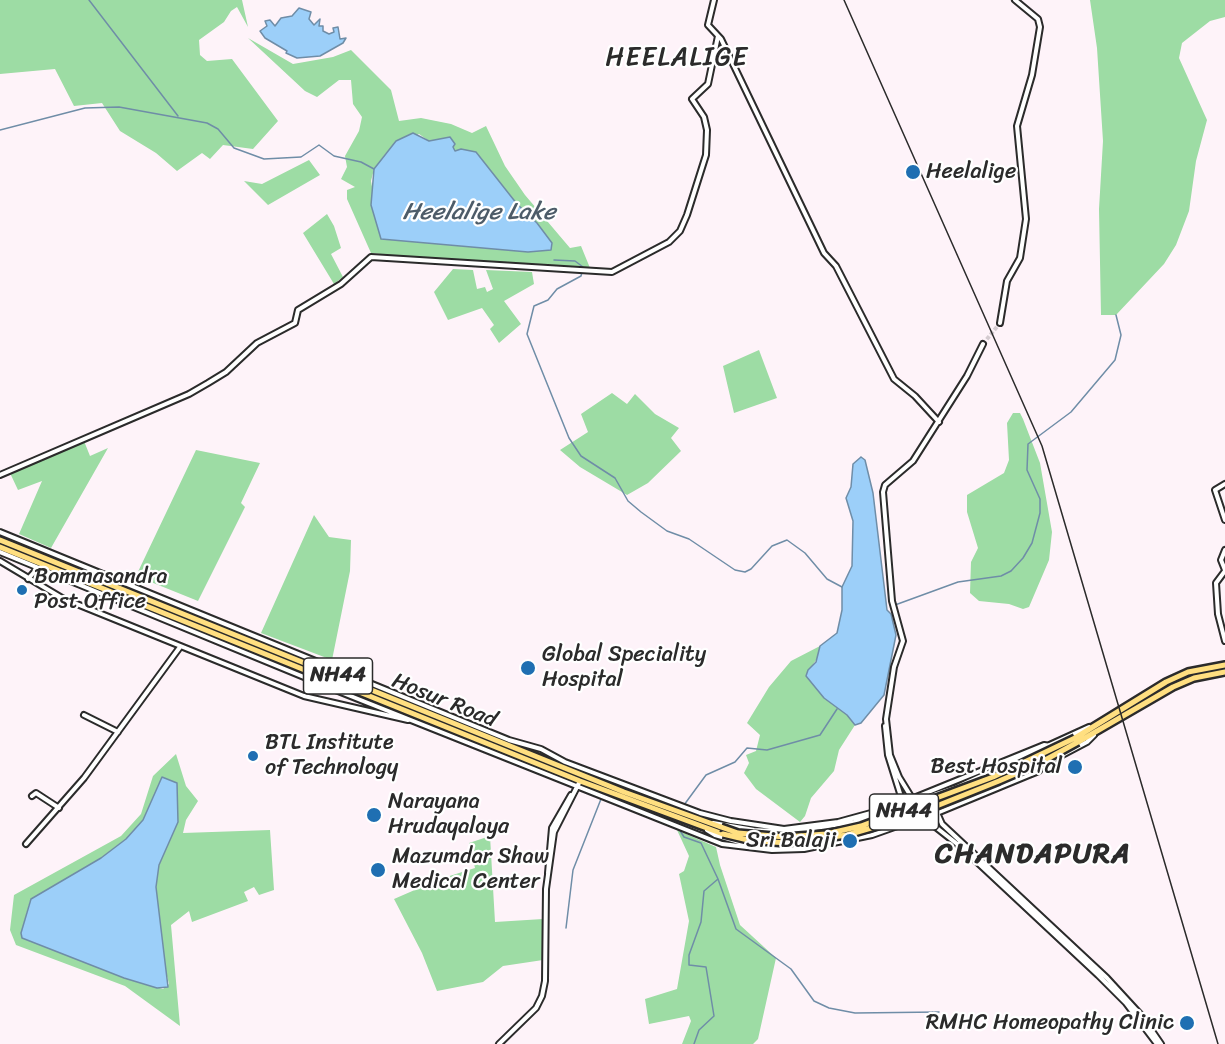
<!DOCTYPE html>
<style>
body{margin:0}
canvas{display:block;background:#fef3f9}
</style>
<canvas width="1225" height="1044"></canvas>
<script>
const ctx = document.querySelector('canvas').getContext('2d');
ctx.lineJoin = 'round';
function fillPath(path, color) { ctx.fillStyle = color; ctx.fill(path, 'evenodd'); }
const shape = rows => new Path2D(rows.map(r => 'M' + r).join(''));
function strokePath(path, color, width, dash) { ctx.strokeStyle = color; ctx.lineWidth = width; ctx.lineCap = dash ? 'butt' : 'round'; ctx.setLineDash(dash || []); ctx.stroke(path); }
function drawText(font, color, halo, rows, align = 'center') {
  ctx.font = font + ' Sriracha,sans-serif'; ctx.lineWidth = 4.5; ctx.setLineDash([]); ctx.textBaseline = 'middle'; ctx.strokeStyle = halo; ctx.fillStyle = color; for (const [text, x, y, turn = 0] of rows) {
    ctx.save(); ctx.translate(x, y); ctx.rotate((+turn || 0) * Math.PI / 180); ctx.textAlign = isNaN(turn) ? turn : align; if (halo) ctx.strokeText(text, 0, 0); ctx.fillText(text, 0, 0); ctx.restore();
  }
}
fillPath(shape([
 [0,0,242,0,248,27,237,7,231,11,224,22,199,40,200,55,207,61,232,59,278,121,253,149,223,145,210,159,202,153,177,171,156,153,120,131,102,103,74,106,55,69,0,74],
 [1090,0,1225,0,1225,17,1210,21,1182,43,1179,58,1207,120,1196,161,1189,211,1176,245,1164,264,1116,315,1101,315,1099,209,1103,141,1097,48],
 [248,38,293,64,333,57,351,50,391,90,399,121,421,118,451,124,472,133,486,126,505,166,525,195,570,248,581,246,590,268,446,261,371,253,347,199,347,190,355,187,341,179,347,167,345,156,359,131,362,117,353,104,351,80,339,80,317,97,305,91],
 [419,134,429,141,450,137,455,144,453,148,455,151,461,149,476,152,517,204,537,223,551,243,552,248,528,252,381,239,371,181,374,169,386,153],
 [309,160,320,175,268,205,244,181,262,184],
 [327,214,334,226,341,248,331,254,343,277,334,284,303,233],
 [453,269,473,270,477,289,485,287,487,292,493,289,486,270,532,272,534,284,504,301,521,324,499,343,490,329,494,325,482,308,448,320,434,292],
 [759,350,777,398,734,413,723,366],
 [612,393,627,404,635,394,655,414,679,428,671,438,681,451,648,483,627,495,580,467,560,450,588,432,581,414],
 [1013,413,1020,413,1023,419,1040,463,1052,532,1049,560,1029,607,1023,609,1009,604,979,601,970,593,971,562,978,548,967,512,967,495,1004,473,1009,460,1007,423],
 [84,441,90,456,108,448,51,548,19,534,42,481,18,490,10,473],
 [196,450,260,463,241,503,245,507,198,601,136,576],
 [314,515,329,537,351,540,350,571,332,660,261,633],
 [820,646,818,657,812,666,815,684,824,698,848,714,855,725,839,750,834,771,811,798,805,816,800,822,756,789,744,773,749,763,746,755,756,751,760,735,747,723,769,687,791,661],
 [176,754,186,786,198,801,186,820,183,833,270,830,274,890,259,895,254,887,244,892,248,901,192,922,189,911,171,925,180,1026,125,986,16,945,10,930,14,895,121,836,141,814,153,776],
 [162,777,170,780,178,822,159,865,156,887,164,964,169,984,163,989,124,978,22,938,21,933,30,901,101,858,126,839,143,820],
 [677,830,716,847,720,865,740,925,776,958,758,1039,753,1044,682,1044,691,1021,689,1016,649,1024,645,999,677,989,689,921,679,874,684,871,689,856],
 [490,836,495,922,543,919,543,960,503,966,483,982,437,991,422,953,394,899,440,879,475,868,469,843]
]), '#9ddca4');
const water = shape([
 [299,8,311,12,309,19,314,25,320,19,319,26,323,26,323,31,329,34,334,32,333,28,338,27,340,39,346,38,343,43,320,56,297,58,286,53,287,51,265,38,260,31,267,26,265,21,270,20,275,26,281,18,292,16,299,8],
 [413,133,429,141,450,137,455,144,453,147,455,151,461,149,476,152,517,204,537,223,552,243,551,250,528,252,381,239,371,205,374,169,396,141,413,133],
 [861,457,865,460,873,493,887,610,891,614,896,635,884,695,861,723,855,725,847,715,824,698,806,676,808,670,816,662,820,646,837,633,842,610,842,587,852,566,853,521,846,498,851,487,853,464,861,457],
 [162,777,177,783,178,822,159,865,156,887,168,987,157,988,124,978,22,938,21,933,31,899,101,858,126,839,143,820,162,777]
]);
fillPath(water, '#9ccff9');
strokePath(water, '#6f8da7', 1.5);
strokePath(shape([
 [89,0,178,116],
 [0,130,85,108,119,107,207,123,218,129,234,148,264,159,301,157,319,145,334,156,361,162,374,169],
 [554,260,575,261,583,267],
 [582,272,581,276,557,289,548,300,534,306,527,334,569,438,581,456,615,478,628,501,641,512,667,531,689,539,735,570,745,572,751,569,772,546,787,540,805,553,827,579,842,587],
 [895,605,958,582,1001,576,1011,571,1023,558,1032,543,1040,513,1040,499,1027,470,1028,444,1071,412,1115,360,1121,335,1116,315],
 [684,805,706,775,735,762,747,748,767,750,820,735,837,709],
 [679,829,684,837,701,843,718,879,704,891,701,922,689,955,689,965,706,967,714,1016,699,1030,694,1044],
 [718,879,736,929,791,969,814,1001,829,1008,855,1013,939,1012],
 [566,928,573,870,601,799]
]), '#6f8da7', 1.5);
strokePath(shape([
 [983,344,1000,323]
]), '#d4cbd0', 4, [4, 2]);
const secondary = shape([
 [714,0,708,25,721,39,824,253,836,266,894,379,915,396,939,422],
 [1000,323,1007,281,1020,258,1026,219,1017,126,1032,75,1040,27,1038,19,1015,0],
 [0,475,189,394,208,383,226,372,257,343,295,323,298,310,341,284,371,257,612,272,669,242,680,231,687,215,706,155,707,130,704,117,692,99,708,84,718,36],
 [1225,484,1215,490,1225,520],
 [0,532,509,740,541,749,565,762,700,813,731,821,784,829,838,822,889,808,1044,745,1051,746],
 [1225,550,1221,560,1225,570],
 [0,552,338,691,722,844,772,850,804,849,872,835,917,819,928,821,961,847,1098,975,1126,1003,1157,1044],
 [0,561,62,598,304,696,408,720],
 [1225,571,1216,583,1218,614,1225,641],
 [28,579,37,569],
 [84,715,118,732],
 [885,726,888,755,903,803],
 [32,796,36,793,59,808],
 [931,799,942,824,1107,978,1141,1015,1161,1044],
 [915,803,899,777,890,755,886,719,894,667,903,641,892,601,883,492,885,485,913,461,967,376,983,344],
 [937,813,1029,775,1039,771,1041,766],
 [913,818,1032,771,1087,742,1094,735],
 [713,823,754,830,788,832,854,822,955,788,1089,727],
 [707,830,715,835,743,843,779,847,825,843,906,820],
 [26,844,84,778,180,647],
 [548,873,552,828,571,795],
 [499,1044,536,1008,542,996,545,981,546,889,554,832,580,781]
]);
const highway = shape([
 [0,540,624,792,721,827],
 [0,547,580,781,723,834],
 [1075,738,1166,682,1188,672,1225,665],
 [1078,742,1173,687,1194,678,1225,672]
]);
strokePath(secondary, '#2b2b2b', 8);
strokePath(highway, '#2b2b2b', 10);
strokePath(secondary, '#fff', 4);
strokePath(highway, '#ffdf80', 5);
strokePath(shape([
 [844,0,1042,446,1218,1044]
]), '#2b2b2b', 1.5);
const highwayBridge = shape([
 [721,827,738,833,785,837,826,834,861,826,993,777,1075,738],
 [723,834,748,840,786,843,847,835,909,817,999,781,1036,765,1078,742]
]);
strokePath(highwayBridge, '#2b2b2b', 10, []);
strokePath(highwayBridge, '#ffdf80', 5);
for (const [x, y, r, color] of [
 [913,172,8,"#1f6fb2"],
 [22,590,6,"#1f6fb2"],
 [528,668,8,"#1f6fb2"],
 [253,756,6,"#1f6fb2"],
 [1075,767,8,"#1f6fb2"],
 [374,815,8,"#1f6fb2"],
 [850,841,8,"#1f6fb2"],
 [378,870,8,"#1f6fb2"],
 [1187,1023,8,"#1f6fb2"]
]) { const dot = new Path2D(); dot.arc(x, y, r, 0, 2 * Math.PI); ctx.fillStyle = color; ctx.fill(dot); strokePath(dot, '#fff', 2); }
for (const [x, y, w] of [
 [338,676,69],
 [904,812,69]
]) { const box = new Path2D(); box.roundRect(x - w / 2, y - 18, w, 36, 4.5); ctx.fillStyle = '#fff'; ctx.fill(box); strokePath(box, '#2b2b2b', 1.5); }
drawText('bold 21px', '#2b2b2b', null, [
 ["NH44",338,676],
 ["NH44",904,812]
]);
drawText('22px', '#2b2b2b', '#fff', [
 ["Heelalige",926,172],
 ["Bommasandra",34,577],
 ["Post Office",34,602],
 ["Global Speciality",542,655],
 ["Hospital",542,680],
 ["BTL Institute",265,743],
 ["of Technology",265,768],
 ["Best Hospital",1062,767,"right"],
 ["Narayana",388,802],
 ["Hrudayalaya",388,827],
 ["Sri Balaji",836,841,"right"],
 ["Mazumdar Shaw",392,857],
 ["Medical Center",392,882],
 ["RMHC Homeopathy Clinic",1174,1023,"right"]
], 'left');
drawText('22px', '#2b2b2b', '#fff', [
 ["Hosur Road",444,701,22]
]);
drawText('italic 24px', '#4d5c69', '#fff', [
 ["Heelalige Lake",479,213]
]);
ctx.letterSpacing = '1.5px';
drawText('26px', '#2b2b2b', '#fff', [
 ["HEELALIGE",677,58]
]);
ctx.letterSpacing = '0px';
ctx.letterSpacing = '1.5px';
drawText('bold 28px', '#2b2b2b', '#fff', [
 ["CHANDAPURA",1033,855]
]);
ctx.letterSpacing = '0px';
</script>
